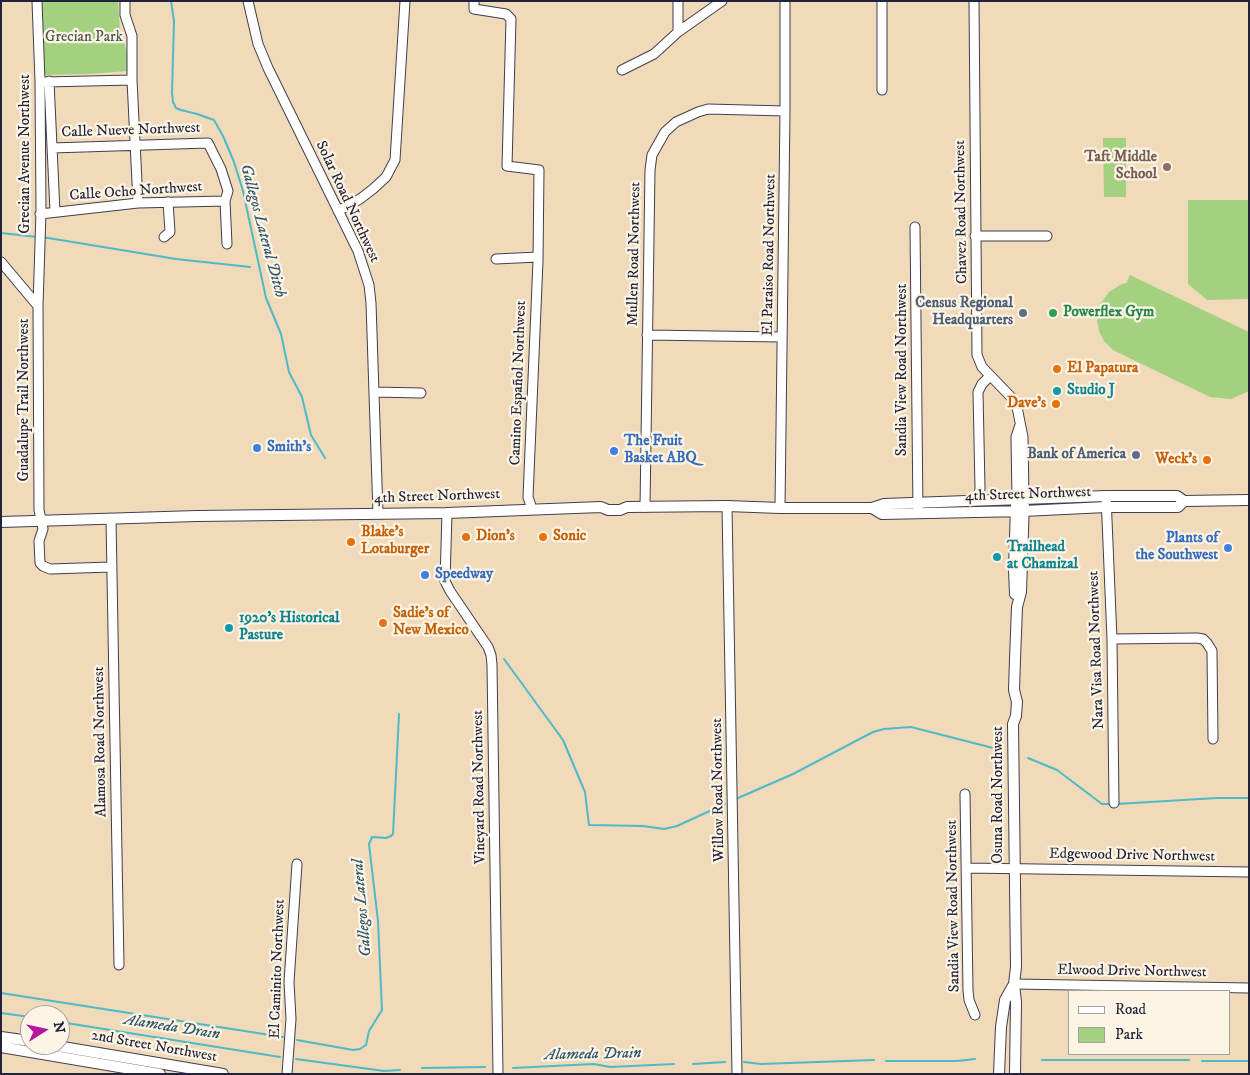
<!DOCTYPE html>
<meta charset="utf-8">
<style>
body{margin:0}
#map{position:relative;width:1250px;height:1075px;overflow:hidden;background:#f1daba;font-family:"IM FELL DW Pica",serif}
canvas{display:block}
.frame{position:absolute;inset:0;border:2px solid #22223b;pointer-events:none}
.legend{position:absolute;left:1068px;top:990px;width:162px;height:65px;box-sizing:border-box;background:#fcf5e5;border:1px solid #a5a1a1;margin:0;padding:6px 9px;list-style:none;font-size:15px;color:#22223b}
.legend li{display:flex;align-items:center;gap:10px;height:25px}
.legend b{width:25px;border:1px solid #a5a1a1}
.north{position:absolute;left:20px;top:1005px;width:50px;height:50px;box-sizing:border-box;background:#fcf5e5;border:1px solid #a5a1a1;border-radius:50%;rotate:80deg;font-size:14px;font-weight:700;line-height:20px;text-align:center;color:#22223b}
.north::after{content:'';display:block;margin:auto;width:18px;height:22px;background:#b5179e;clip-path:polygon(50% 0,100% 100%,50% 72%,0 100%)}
</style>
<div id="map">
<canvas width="1250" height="1075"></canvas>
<div class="frame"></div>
<ul class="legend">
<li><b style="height:6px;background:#fff"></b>Road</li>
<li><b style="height:14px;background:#a4d17f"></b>Park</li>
</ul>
<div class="north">N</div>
</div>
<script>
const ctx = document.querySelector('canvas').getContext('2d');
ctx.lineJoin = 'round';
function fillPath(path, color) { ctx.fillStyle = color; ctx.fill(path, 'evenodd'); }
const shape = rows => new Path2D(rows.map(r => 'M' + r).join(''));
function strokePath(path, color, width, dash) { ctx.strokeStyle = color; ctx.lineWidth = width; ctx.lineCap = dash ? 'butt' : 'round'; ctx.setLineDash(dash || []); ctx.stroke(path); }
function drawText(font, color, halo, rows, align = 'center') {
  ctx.font = font + ' "IM FELL DW Pica",serif'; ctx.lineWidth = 4.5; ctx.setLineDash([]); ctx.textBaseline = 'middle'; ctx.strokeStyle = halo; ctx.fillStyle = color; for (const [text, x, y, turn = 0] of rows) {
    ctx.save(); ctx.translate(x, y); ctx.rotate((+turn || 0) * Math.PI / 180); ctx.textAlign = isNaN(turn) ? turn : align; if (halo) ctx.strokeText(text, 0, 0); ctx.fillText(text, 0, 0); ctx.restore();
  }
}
fillPath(shape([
 [41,1,118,1,120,30,127,52,127,71,89,74,43,75],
 [1103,138,1126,138,1126,197,1104,197],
 [1188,200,1249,200,1249,299,1207,300,1188,284],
 [1130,275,1249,332,1249,391,1231,399,1210,397,1113,350,1104,341,1099,331,1097,320,1100,304,1109,292,1120,285,1128,282,1127,281]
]), '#a4d17f');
strokePath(shape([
 [171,1,174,21,172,93,173,102,176,108,181,110,197,114,214,120,223,136,234,162,243,191,266,298,281,334,289,372,302,397,311,435,325,458],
 [1,233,37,237],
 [42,237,176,259,250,267],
 [504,659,563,740,585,792,589,825,643,826,664,829,677,826,725,804],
 [1028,758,1057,770,1102,804,1112,804],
 [738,798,793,774,873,732,884,729,911,727,997,749],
 [1116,804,1217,798,1249,798],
 [1,993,283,1037],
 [1,1013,30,1017],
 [60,1022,280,1057],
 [297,1040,353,1050,360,1049,366,1045,369,1031,382,1010,378,921,369,844,372,837,386,838,391,836,393,834,399,714],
 [296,1059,384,1071,400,1070],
 [1042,1060,1189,1060],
 [886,1061,957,1061,975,1059],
 [1202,1061,1249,1061],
 [744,1062,761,1064,874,1060],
 [693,1064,725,1062],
 [422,1068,485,1067],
 [513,1068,594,1064,610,1067,674,1064]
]), '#4dbac7', 2);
const minor = shape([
 [37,1,40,81,41,212,38,306],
 [125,1,125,15,132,36,132,80,138,203],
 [248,1,258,44,268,68,358,251,369,285,371,303,378,514],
 [474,1,474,9,506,14,511,19,507,166,539,170,538,261,528,497,532,509],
 [678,1,678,32],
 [882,1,882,90],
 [974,1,977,355,982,367,1011,397,1017,407,1023,437,1024,500],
 [622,70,654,54,678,32,722,1],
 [49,81,55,212],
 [45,82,132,80],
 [52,148,208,143,221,169,228,191,225,201,227,244],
 [338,211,360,199,373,189,386,177,395,160,405,1],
 [40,214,138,203,225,201],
 [915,227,918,513],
 [975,236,1047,236],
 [164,237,170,232,168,202],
 [496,259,538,257],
 [1,262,38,306,39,510,43,529,39,541,40,563,43,566,50,569,111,567],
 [647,335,782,337],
 [374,392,421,393],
 [1106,496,1112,639,1114,803],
 [1017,500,1016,437,1020,425],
 [973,501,979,495,980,488,978,392,982,384,990,376],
 [727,506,737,1074],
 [645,507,650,170,652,155,665,132,676,122,698,112,708,109,785,111],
 [780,508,785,111,785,1],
 [447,513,445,581,450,591,488,647,491,655,492,665,498,1074],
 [111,519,119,965],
 [1112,639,1197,638,1203,639,1207,643,1212,651,1213,739],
 [965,794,968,990,969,1000,975,1015],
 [966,868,1249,872],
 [1014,984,1249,988],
 [287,1074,291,1019,289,982,297,864]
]);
const major = shape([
 [872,508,882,514,1023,511,1106,507,1178,507,1184,501],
 [1,522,197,516,447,513,601,507,608,510,620,510,627,507,727,506,780,508,872,508,884,504,1106,496,1177,496,1184,501,1249,500],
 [1015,594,1014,570,1016,506],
 [1,1037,30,1041],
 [51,1045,223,1074],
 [1,1047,160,1074],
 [999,1074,1001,1027,1005,1000,1014,984],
 [1015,1074,1016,1002,1014,984,1016,967,1013,724,1016,716,1017,702,1014,690,1015,659,1017,607,1021,592,1024,500]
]);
strokePath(minor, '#413e4e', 11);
strokePath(major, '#413e4e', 12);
strokePath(minor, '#fff', 9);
strokePath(major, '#fff', 10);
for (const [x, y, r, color] of [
 [1167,167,5,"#8d6e63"],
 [1023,313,5,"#5c6f8a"],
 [1053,313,5,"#2e9e5b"],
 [1057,369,5,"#e8710a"],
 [1057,391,5,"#0f9aa8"],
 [1056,404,5,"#e8710a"],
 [257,448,5,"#3f7fe0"],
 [614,451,5,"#3f7fe0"],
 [1136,455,5,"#5c6f8a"],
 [1207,460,5,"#e8710a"],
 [466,537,5,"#e8710a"],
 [543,537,5,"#e8710a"],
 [351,542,5,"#e8710a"],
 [1228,548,5,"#3f7fe0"],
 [997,557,5,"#0f9aa8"],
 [425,575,5,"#3f7fe0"],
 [383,623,5,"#e8710a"],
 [229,628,5,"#0f9aa8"]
]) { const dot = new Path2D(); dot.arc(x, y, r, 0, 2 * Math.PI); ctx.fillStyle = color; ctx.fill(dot); strokePath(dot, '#fcf5e5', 2); }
drawText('15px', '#49574f', '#fcf5e5', [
 ["Grecian Park",84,38]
]);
drawText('15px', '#22223b', '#fcf5e5', [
 ["Calle Nueve Northwest",131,131,-2],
 ["Grecian Avenue Northwest",26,154,-90],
 ["Calle Ocho Northwest",136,192,-4],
 ["Solar Road Northwest",347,202,65],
 ["Chavez Road Northwest",962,212,-91],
 ["Mullen Road Northwest",635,254,-89],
 ["El Paraiso Road Northwest",770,255,-89],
 ["Sandia View Road Northwest",903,370,-90],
 ["Camino Español Northwest",519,383,-88],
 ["Guadalupe Trail Northwest",25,400,-90],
 ["4th Street Northwest",1028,495,-2],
 ["4th Street Northwest",437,497,-2],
 ["Nara Visa Road Northwest",1097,650,-92],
 ["Alamosa Road Northwest",101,742,-91],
 ["Vineyard Road Northwest",480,787,-91],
 ["Willow Road Northwest",719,790,-91],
 ["Osuna Road Northwest",999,795,-90],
 ["Edgewood Drive Northwest",1132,856,1],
 ["Sandia View Road Northwest",954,906,-91],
 ["El Caminito Northwest",278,969,-88],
 ["Elwood Drive Northwest",1132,972,1],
 ["2nd Street Northwest",154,1047,10]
]);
drawText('bold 15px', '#785e54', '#fcf5e5', [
 ["Taft Middle",1157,158],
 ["School",1157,175]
], 'right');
drawText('bold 15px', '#4e5e75', '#fcf5e5', [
 ["Census Regional",1013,304],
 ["Headquarters",1013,321],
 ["Bank of America",1126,455]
], 'right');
drawText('bold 15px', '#27864d', '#fcf5e5', [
 ["Powerflex Gym",1063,313]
], 'left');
drawText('bold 15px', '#c56008', '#fcf5e5', [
 ["El Papatura",1067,369],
 ["Dave's",1046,404,"right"],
 ["Weck's",1197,460,"right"],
 ["Blake's",361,533],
 ["Lotaburger",361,550],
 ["Dion's",476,537],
 ["Sonic",553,537],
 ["Sadie's of",393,614],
 ["New Mexico",393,631]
], 'left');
drawText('bold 15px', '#0d838f', '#fcf5e5', [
 ["Studio J",1067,391],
 ["Trailhead",1007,548],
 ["at Chamizal",1007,565],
 ["1920's Historical",239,619],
 ["Pasture",239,636]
], 'left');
drawText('bold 15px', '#366cbe', '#fcf5e5', [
 ["The Fruit",624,442],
 ["Basket ABQ",624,459],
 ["Smith's",267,448],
 ["Plants of",1218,539,"right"],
 ["the Southwest",1218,556,"right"],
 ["Speedway",435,575]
], 'left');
drawText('italic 16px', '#31576c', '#fcf5e5', [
 ["Gallegos Lateral Ditch",262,231,75],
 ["Gallegos Lateral",363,908,-95],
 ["Alameda Drain",172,1028,9],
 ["Alameda Drain",593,1055,-1]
]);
</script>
